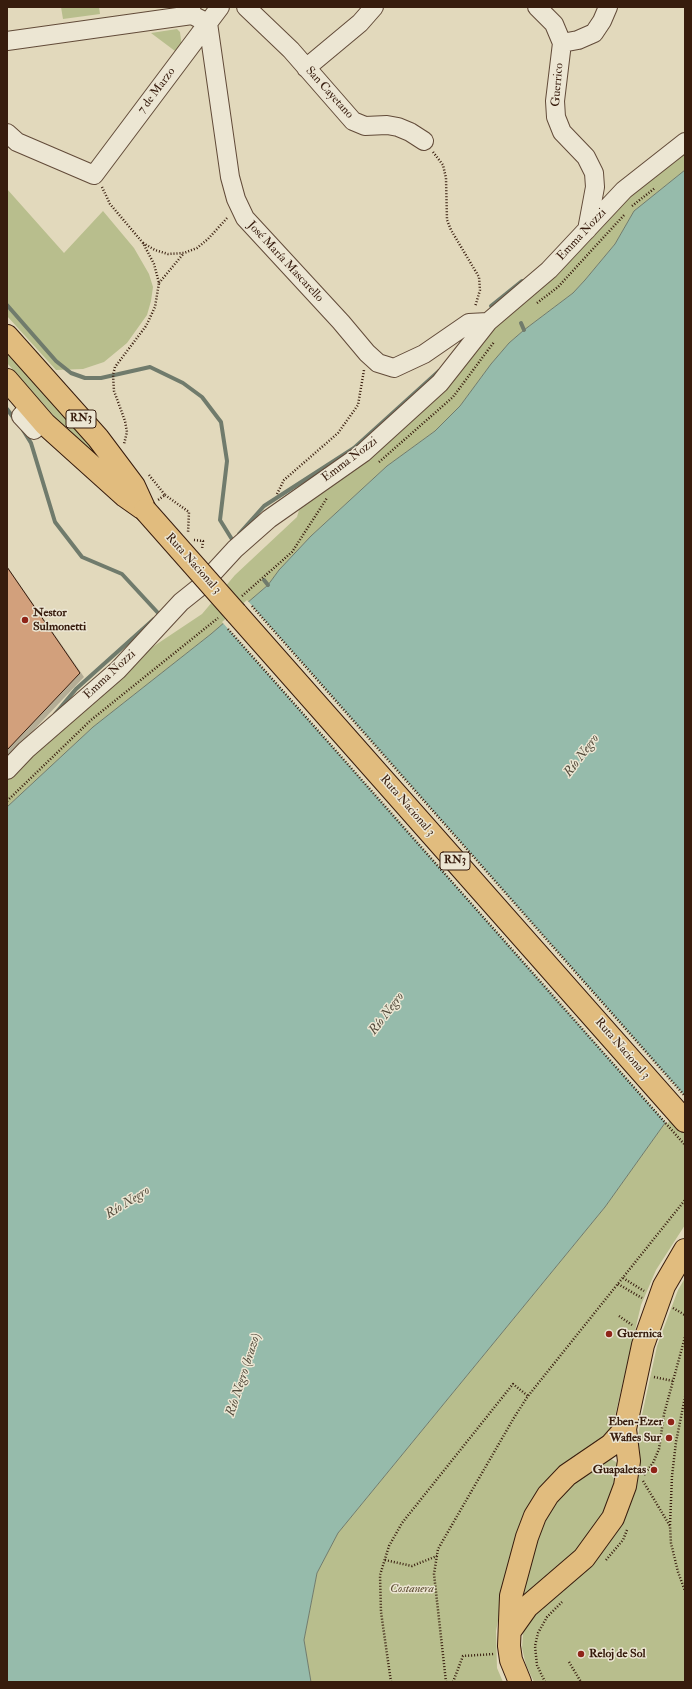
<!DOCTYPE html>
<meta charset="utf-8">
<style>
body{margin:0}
#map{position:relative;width:692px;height:1689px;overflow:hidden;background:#e2d9bc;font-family:"IM FELL Double Pica",serif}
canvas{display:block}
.frame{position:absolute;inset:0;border:8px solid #371c0d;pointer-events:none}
</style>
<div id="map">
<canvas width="692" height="1689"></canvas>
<div class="frame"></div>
</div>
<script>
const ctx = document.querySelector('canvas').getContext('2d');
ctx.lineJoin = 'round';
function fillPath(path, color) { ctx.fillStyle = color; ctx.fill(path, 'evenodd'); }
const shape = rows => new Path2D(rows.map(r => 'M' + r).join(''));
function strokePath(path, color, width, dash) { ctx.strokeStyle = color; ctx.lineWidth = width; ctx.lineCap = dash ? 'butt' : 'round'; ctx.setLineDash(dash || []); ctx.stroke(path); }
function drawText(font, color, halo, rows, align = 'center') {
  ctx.font = font + ' "IM FELL Double Pica",serif'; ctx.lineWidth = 3; ctx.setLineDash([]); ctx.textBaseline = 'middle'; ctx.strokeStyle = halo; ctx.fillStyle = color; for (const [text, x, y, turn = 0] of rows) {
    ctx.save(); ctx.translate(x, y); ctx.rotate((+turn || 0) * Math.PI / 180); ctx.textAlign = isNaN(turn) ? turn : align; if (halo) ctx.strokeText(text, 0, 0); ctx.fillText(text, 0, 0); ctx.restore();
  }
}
fillPath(shape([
 [61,7,99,7,100,14,63,19],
 [177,29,180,32,182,48,179,54,151,33],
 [685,150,685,170,634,211,615,244,585,280,573,293,524,330,509,343,491,364,460,406,435,431,387,466,311,536,279,570,268,585,211,634,93,727,7,807,7,778,118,670,202,614,235,575,297,517,302,500,498,321,629,194],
 [7,189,64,253,103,211,134,248,149,274,153,287,151,301,147,315,127,343,104,362,83,369,56,370,7,316],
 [7,349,97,451,93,455,85,451,7,363],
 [685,1098,685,1225,656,1270,641,1305,612,1429,604,1440,565,1470,503,1595,496,1631,497,1668,503,1682,311,1682,304,1640,317,1573,338,1533,605,1207,675,1109],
 [685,1278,685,1682,534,1682,526,1665,522,1648,523,1634,527,1618,590,1561,636,1452,640,1424,657,1346,678,1290],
 [605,1459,611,1459,616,1462,621,1468,620,1479,588,1544,521,1600,533,1538,557,1495]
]), '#b8be8d');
const water = shape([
 [685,170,685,1098,675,1109,605,1207,338,1533,317,1573,304,1640,311,1682,7,1682,7,807,93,727,211,634,268,585,279,570,311,536,387,466,435,431,460,406,491,364,509,343,524,330,573,293,585,280,615,244,634,211,685,170]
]);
fillPath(water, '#96bbab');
strokePath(water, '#707b6c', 1);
fillPath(shape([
 [247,600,685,1096,685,1101,667,1124,222,622]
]), '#e2d9bc');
fillPath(shape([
 [7,566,84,677,7,758]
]), '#0003');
strokePath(shape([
 [7,305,56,361,71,373,85,378,101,378,150,367,183,383,202,397,221,422,227,461,220,520,233,541],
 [491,306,522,281],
 [521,323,524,330],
 [7,409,15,420],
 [23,430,31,443,55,522,82,557,122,574,159,614],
 [239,534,264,506,354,448,439,371],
 [264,580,268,585],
 [55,714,76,689,154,619]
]), '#707b6c', 4);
const building = shape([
 [7,567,80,673,7,750,7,567]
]);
fillPath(building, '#d2a07c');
strokePath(building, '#371c0d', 1);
const minor = shape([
 [191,7,192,15,208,23,230,177,236,199,245,218,341,322,367,353,378,363,394,368,424,354,469,323,488,322],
 [246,7,291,50,353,121,365,126,387,125,398,127,410,132,424,141],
 [537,7,554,24,562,43,555,101,556,117,562,132,586,157,594,173,595,187,587,230],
 [7,41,192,15],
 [562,43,578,40,594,33,602,21,608,7],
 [306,68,360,23,374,7],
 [7,133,17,142,94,175,220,7],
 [31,407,21,416,34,430],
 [7,770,26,750,118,670,181,602,201,586,235,549,269,519,363,453,440,383,488,322,549,270,624,190,685,142]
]);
const major = shape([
 [510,1631,527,1607,584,1558,613,1518,625,1486,629,1461,625,1429,643,1345,664,1286,685,1250],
 [520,1682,511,1660,509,1646,511,1596,527,1537,535,1516,548,1495,567,1475,611,1445,625,1429]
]);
const highway = shape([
 [7,336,98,438,134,486,145,510],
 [7,380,45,424,125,496,142,508],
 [236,613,685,1121]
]);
strokePath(minor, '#624b39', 20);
strokePath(major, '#371c0d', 24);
strokePath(highway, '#371c0d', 24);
strokePath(shape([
 [433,152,443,165,446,178,447,220,451,230,479,277,480,290,475,307],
 [102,187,110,204,143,243,154,264,159,283,155,307,146,326,115,367,113,375,114,391,125,421,127,432,124,444],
 [632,206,655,188],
 [143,243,155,250,168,254,184,253,197,248,208,239,228,217],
 [159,283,184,253],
 [537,303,558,287,625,214],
 [379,462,453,397,494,342],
 [149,475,165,495,158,500],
 [277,494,284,480,338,433,358,405,364,370],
 [165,495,189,512,188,533],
 [194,540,203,541,202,549],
 [242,596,292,552,327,498],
 [7,801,91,720,218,618],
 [623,1278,644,1291],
 [618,1284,642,1298],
 [673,1308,685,1315],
 [619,1316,632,1325],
 [654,1377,673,1381],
 [644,1475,653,1463,659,1449,664,1414,685,1337],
 [643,1481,670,1526,671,1543,678,1572,685,1591],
 [670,1525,672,1476,676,1442,685,1397],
 [385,1560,412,1566,437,1556],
 [606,1560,623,1540,627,1530],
 [569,1662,581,1682],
 [391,1682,381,1612,380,1575,389,1546,402,1523,513,1384,528,1396],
 [446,1682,434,1574,438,1549,515,1416,528,1396,685,1200],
 [453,1682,463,1656,494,1654],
 [545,1682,537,1665,535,1646,538,1633,547,1617,562,1602]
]), '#371c0d', 2.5, [1, 2]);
strokePath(minor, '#ece6d3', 18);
strokePath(major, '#e1bc7e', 22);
strokePath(highway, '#e1bc7e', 22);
const highwayBridge = shape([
 [145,510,236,613]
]);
strokePath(highwayBridge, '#371c0d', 24, []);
strokePath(shape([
 [252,606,685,1096],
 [228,629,685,1145]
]), '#371c0d', 2.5, [1, 2]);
strokePath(highwayBridge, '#e1bc7e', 22);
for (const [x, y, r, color] of [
 [25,620,4,"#8f2418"],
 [609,1334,4,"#8f2418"],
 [671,1422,4,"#8f2418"],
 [669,1438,4,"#8f2418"],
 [654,1470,4,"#8f2418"],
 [581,1654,4,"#8f2418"]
]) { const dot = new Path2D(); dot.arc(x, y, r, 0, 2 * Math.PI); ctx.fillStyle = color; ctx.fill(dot); strokePath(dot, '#ece6d3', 1.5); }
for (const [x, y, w] of [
 [81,419,30],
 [455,861,30]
]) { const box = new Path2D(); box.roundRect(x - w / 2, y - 9, w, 18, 3); ctx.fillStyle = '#ece6d3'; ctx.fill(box); strokePath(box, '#371c0d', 1); }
drawText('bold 11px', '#371c0d', null, [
 ["RN3",81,419],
 ["RN3",455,861]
]);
drawText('12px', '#371c0d', '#ece6d3', [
 ["Guerrico",558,85,-85],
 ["7 de Marzo",157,91,-53],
 ["San Cayetano",329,93,48],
 ["Emma Nozzi",582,235,-47],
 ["José María Mascarello",285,262,47],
 ["Emma Nozzi",350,460,-37],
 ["Ruta Nacional 3",193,564,48],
 ["Emma Nozzi",110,675,-43],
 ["Ruta Nacional 3",407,806,49],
 ["Ruta Nacional 3",622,1049,49]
]);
drawText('bold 12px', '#371c0d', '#ece6d3', [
 ["Nestor",33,613],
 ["Sulmonetti",33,627],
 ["Guernica",617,1334],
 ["Eben-Ezer",663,1422,"right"],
 ["Wafles Sur",661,1438,"right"],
 ["Guapaletas",646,1470,"right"],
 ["Reloj de Sol",589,1654]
], 'left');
drawText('italic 12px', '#5e4d33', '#ece6d3', [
 ["Costanera",412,1589]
]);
drawText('italic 13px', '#544c3c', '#ece6d3', [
 ["Río Negro",582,756,-53],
 ["Río Negro",387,1014,-53],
 ["Río Negro",128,1203,-32],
 ["Río Negro (brazo)",244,1375,-72]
]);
</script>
